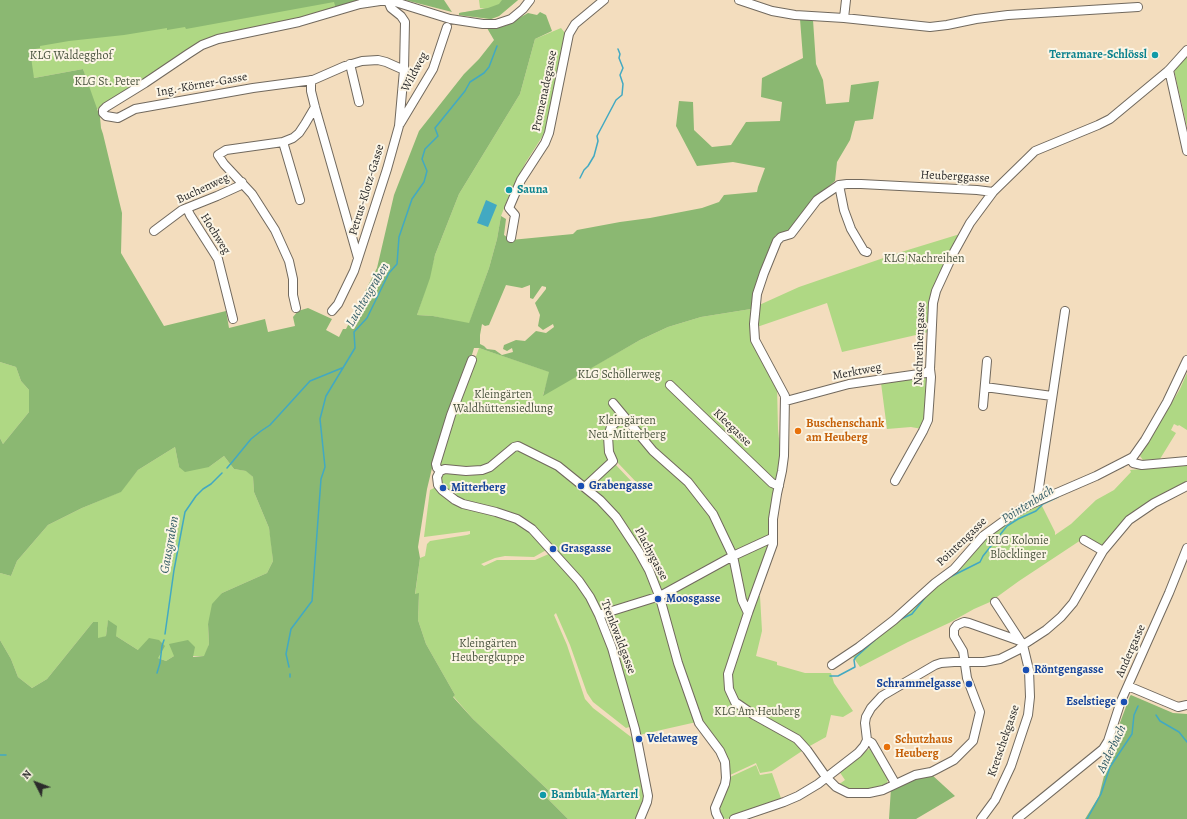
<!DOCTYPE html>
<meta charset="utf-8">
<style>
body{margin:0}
#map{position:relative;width:1187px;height:819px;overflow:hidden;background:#f3ddbe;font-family:Alegreya,serif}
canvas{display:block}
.north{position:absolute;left:16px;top:763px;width:40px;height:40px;-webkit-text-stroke:3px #fcf5e5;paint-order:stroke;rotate:312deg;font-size:11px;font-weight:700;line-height:16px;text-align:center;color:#2b2b2b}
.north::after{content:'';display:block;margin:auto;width:14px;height:18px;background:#2b2b2b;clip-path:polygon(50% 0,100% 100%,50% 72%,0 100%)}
</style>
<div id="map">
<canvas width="1187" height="819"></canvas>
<div class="north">N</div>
</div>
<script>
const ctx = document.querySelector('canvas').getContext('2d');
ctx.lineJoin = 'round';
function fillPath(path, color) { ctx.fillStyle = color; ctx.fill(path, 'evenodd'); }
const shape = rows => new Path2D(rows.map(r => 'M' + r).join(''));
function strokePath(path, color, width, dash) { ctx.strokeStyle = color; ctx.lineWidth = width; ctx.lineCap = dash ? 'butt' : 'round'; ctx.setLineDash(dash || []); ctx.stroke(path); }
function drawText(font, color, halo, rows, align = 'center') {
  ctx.font = font + ' Alegreya,serif'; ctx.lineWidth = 4; ctx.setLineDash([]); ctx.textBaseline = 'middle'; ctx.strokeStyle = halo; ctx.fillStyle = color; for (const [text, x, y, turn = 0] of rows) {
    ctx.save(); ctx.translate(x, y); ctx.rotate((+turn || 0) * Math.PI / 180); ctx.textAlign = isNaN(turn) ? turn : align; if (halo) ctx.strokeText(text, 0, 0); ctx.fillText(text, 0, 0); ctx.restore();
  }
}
fillPath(shape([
 [0,0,358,0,321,13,215,37,96,110,83,69,34,78],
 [479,0,518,0,499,16,491,19,459,15,459,13,486,9,480,8],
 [561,28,565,33,546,129,542,137,526,162,508,198,501,216,497,239,489,268,469,324,433,316,417,315,429,278,435,255,459,194,520,94,535,39],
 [1187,55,1187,127,1174,70],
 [960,234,947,259,929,332,842,352,827,303,757,327,757,306,799,287,898,253],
 [751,309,751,325,754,342,777,386,778,429,780,449,779,476,775,493,771,526,770,544,753,594,760,596,762,631,756,656,777,662,777,665,805,673,831,673,834,683,853,711,843,717,831,715,826,737,808,747,772,771,760,773,756,763,728,776,726,761,723,753,701,721,639,735,636,725,626,728,593,702,587,693,570,645,556,613,554,615,567,645,585,699,593,708,635,740,646,796,643,809,638,819,568,819,547,798,548,790,473,719,453,696,455,695,426,644,418,620,419,594,415,595,420,558,425,556,427,544,430,541,467,535,470,534,470,531,424,537,430,490,440,485,439,477,442,473,447,472,468,476,485,473,496,467,506,460,515,450,519,449,539,457,562,472,598,501,601,499,590,488,589,485,612,464,615,464,635,485,638,484,618,463,614,457,587,483,585,483,567,469,543,455,517,444,512,444,488,464,478,468,439,467,448,430,464,390,479,348,550,372,543,395,640,340,668,327,701,317],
 [655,448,661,456,672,465,667,468,650,450],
 [478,505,508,511,523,519,530,524,554,549,551,553,535,560,497,560,484,566,481,564,495,558,505,556,534,557,548,549,524,524,513,519,477,509],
 [0,362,16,367,21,381,29,390,29,412,3,444,0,438],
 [1187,373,1187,430,1179,425,1178,426,1174,424,1171,430,1176,433,1160,459,1143,460,1140,456,1180,389],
 [928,377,928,400,922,429,911,427,887,429,881,383],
 [175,447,179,467,209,467,224,456,234,469,247,471,253,477,254,492,269,528,271,540,273,561,267,573,222,593,208,624,209,644,205,656,174,656,166,661,138,650,116,636,108,621,106,636,98,639,98,622,93,622,47,679,32,688,18,677,11,659,0,640,0,573,11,576,17,561,48,525,82,508,120,492,138,470],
 [1187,465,1187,483,1150,502,1101,547,1081,540,1019,581,990,602,974,609,949,623,908,642,860,667,851,654,977,546,1004,524,1041,504,1055,532,1055,535,1071,524,1096,500,1114,490,1131,472,1130,470],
 [869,749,871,749,888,779,887,783,884,787,877,789,850,790,838,785,845,780,839,771],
 [756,765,760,775,772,773,782,801,727,819,722,818,717,810,728,778]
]), '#afd884');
fillPath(shape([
 [0,0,358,0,336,9,334,2,186,29,185,27,167,30,167,28,124,35,69,41,40,46,40,48,30,50,34,78,83,69,100,117,101,128,103,134,122,213,121,253,164,326,226,311,229,328,265,319,268,332,295,326,293,317,298,311,308,308,332,319,326,330,339,337,343,329,346,329,377,268,394,195,419,131,464,74,479,59,494,40,487,28,505,26,528,13,537,15,540,12,546,15,552,31,535,39,520,94,459,194,435,255,430,278,417,315,433,316,469,323,489,268,497,239,501,216,506,219,504,235,511,240,573,234,577,230,620,222,650,218,702,208,719,202,724,195,757,192,758,187,765,168,733,162,697,166,676,126,679,101,693,102,694,130,712,147,731,145,746,122,780,121,782,102,761,97,762,78,803,58,800,19,813,20,816,64,823,80,826,104,849,102,851,85,879,81,873,119,855,121,850,140,837,162,835,181,817,196,792,229,776,235,775,236,761,273,751,306,751,309,701,317,668,327,640,340,543,396,549,372,479,348,474,348,471,358,433,464,427,489,418,547,420,558,415,594,419,593,418,620,426,644,455,695,453,697,473,719,548,790,547,798,568,819,0,819,0,640,11,659,18,677,32,688,47,679,93,622,98,622,98,638,106,636,108,620,117,626,116,636,138,650,149,638,159,640,165,646,158,658,166,661,174,656,169,644,188,640,195,647,193,657,204,656,209,644,208,624,212,604,222,593,267,573,273,561,269,528,254,492,253,477,246,471,234,469,224,456,209,467,185,472,179,467,175,447,138,470,121,492,82,508,48,525,17,561,11,576,0,573,0,438,3,444,29,412,29,390,21,381,16,367,0,362],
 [506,285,522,288,530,285,530,298,533,299,542,286,546,287,546,289,535,303,540,315,538,326,543,330,553,324,554,327,546,333,536,331,525,341,516,340,504,345,503,349,507,351,512,348,513,352,502,355,495,350,487,349,484,346,480,344,480,335,482,324,485,326,489,325],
 [405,0,444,0,452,12],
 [502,0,518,0,499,16,491,19,459,15,459,13,488,8,499,4],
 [1131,695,1173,713,1187,714,1187,819,1085,819,1099,796,1112,744,1130,696],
 [931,774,955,796,916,819,889,819,891,788,914,777]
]), '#8bb872');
fillPath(shape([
 [486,200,497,205,488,227,477,223]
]), '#42a9c2');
strokePath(shape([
 [580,178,584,170,588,166,594,156,598,141,597,136,616,100,622,95,623,84,620,75,623,68,619,58,620,54,618,49],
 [227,468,233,461,251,439,261,431,270,425,310,381,342,368],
 [1119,468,1123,467],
 [948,578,980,562,983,556,1007,526,1018,519,1036,511,1043,504,1058,497],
 [899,620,912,614,928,594],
 [165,634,174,570,185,512,196,496,203,489,211,484,222,473],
 [289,667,286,654,291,629,312,601,321,479,325,467,320,419,326,396,355,348,354,332,367,318,389,273,397,264,399,237,412,199,424,182,427,171,422,159,425,149,438,136,435,128,465,91,470,82,484,73,489,67,497,46],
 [157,673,160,663,162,646,164,640],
 [290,674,290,677],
 [830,676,838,676,855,667,854,660,856,657,875,640],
 [1156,715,1160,721,1179,732,1187,742],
 [0,755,6,755],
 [1087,819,1101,794,1110,767,1132,734,1134,715,1138,706]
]), '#42a9c2', 1.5);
const minor = shape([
 [739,0,772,11,795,15,844,18,930,27,947,25,976,19,1008,15,1138,7],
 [388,1,391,8,401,16,405,22,404,70,386,62,378,60,362,61,345,66,313,80,253,88,135,109,118,118,106,116,103,113,103,110,106,107,145,83,188,54,202,45,218,39,299,22,360,4,380,1,392,1,450,19,483,24,496,24,511,19,523,9,530,0],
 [844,18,846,0],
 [350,64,359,102],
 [1169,70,1187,151],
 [311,80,311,91,315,107,358,258],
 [400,124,433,69,447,27],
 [283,142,300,200],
 [839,185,844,210,851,229,864,251,867,252],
 [187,208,190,215,218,259,233,319],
 [154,231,182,210,217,196,239,186,242,182],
 [511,238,515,215,509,208,521,180,545,143,549,133,569,34,575,24,604,0],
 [296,308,293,295,293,279,289,261,275,230,252,194,224,164,218,155,226,150,283,142,293,138,299,133,305,124,315,107],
 [332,311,338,304,354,271,387,169,399,126,404,70],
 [670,385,772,483,779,486],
 [985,387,1052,396],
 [786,401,849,384,926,373,930,369],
 [613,403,653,451,688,482,713,514,733,556,742,600,748,613],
 [983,406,987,361],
 [1131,458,1133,463,1142,465,1187,461],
 [440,471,445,469,466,471,482,470,490,467,514,447,518,446,558,466,600,500,616,517,639,552,649,570,660,598,678,663,699,723,720,751,725,762,726,778,725,784,715,808,716,813,719,819],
 [440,471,437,477,438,485,442,490,455,500,463,504,496,512,517,519,532,529,579,581,590,597,599,615,612,648,635,729,648,796,647,802,640,819],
 [440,471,437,468,436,464,451,415,472,360],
 [895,481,923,431,928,420,931,377,930,369,933,303,936,291,954,252,970,223,993,192],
 [585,487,613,461,609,452,608,436,611,427,623,415],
 [1040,500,1038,494,1065,311],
 [1084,540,1103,551],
 [599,615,660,596,733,556,772,538],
 [1020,641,969,623,964,622,957,625,954,629,954,636,963,651,967,678,980,712,973,741,954,760,935,770,931,772,915,775,883,790,869,793,848,793,836,787,826,777,807,750,797,739,754,715,735,702,729,689,728,674,748,613,773,544,773,519,777,494,782,471,784,456,785,396,755,340,754,324,757,294,764,273,777,241,781,237,791,234,817,200,839,185,847,184,861,184,977,190,993,192,1035,151,1098,125,1110,119,1169,70,1187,50],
 [832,665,859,647,894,620,935,583,954,569,983,536,1012,515,1029,505,1096,476,1133,457,1145,440,1167,402,1187,360],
 [1128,686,1178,707,1187,705],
 [867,740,872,743,895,783],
 [734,819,784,802,798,796,818,784,858,753,864,746,867,740,865,723,866,717,871,708,882,696,935,665,941,663,954,662,984,662,1000,659,1018,650,1023,645,1046,630,1061,617,1073,603,1103,551,1129,520,1154,503,1187,486],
 [981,819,995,800,1011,766,1028,715,1030,697,1029,670,1023,645,995,602],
 [1017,819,1103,749,1108,741,1121,701,1169,593,1187,548]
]);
strokePath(minor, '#71695e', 10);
strokePath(minor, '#fff', 8);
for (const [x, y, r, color] of [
 [1155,55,4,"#0f9aa8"],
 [509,190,4,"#0f9aa8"],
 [798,431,4,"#e8710a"],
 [581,486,4,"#1a4fb4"],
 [443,488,4,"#1a4fb4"],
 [553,549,4,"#1a4fb4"],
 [658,599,4,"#1a4fb4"],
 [1026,670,4,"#1a4fb4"],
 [969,684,4,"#1a4fb4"],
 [1124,702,4,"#1a4fb4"],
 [639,739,4,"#1a4fb4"],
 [887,747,4,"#e8710a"],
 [543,795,4,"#0f9aa8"]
]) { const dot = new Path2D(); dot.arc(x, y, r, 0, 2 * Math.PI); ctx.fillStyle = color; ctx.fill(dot); strokePath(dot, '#fcf5e5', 1.5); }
drawText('bold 12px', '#0d838f', '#fcf5e5', [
 ["Terramare-Schlössl",1147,55,"right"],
 ["Sauna",517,190],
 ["Bambula-Marterl",551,795]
], 'left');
drawText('12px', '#4c5641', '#fcf5e5', [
 ["KLG Waldegghof",71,56],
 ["KLG St. Peter",107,82],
 ["KLG Nachreihen",924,259],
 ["KLG Schöllerweg",619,375],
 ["Kleingärten",503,395],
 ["Waldhüttensiedlung",503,409],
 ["Kleingärten",627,421],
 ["Neu-Mitterberg",627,435],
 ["KLG Kolonie",1018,541],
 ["Blöcklinger",1018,555],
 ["Kleingärten",488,644],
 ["Heubergkuppe",488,658],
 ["KLG Am Heuberg",757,712]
]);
drawText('12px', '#2b2b2b', '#fcf5e5', [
 ["Wildweg",415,72,-62],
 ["Ing.-Körner-Gasse",202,85,-10],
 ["Promenadegasse",545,91,-78],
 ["Heuberggasse",955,177,3],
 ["Buchenweg",203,189,-25],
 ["Petrus-Klotz-Gasse",367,190,-73],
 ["Hochweg",215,234,58],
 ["Nachreihengasse",920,344,-88],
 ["Merktweg",857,372,-11],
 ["Kleegasse",732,428,44],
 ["Pointengasse",962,542,-44],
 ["Plachygasse",651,554,62],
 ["Trenkwaldgasse",618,637,69],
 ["Andergasse",1131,651,-66],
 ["Kretschekgasse",1004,741,-71]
]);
drawText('bold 12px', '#c56008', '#fcf5e5', [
 ["Buschenschank",806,424],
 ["am Heuberg",806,438],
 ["Schutzhaus",895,740],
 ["Heuberg",895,754]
], 'left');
drawText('bold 12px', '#164399', '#fcf5e5', [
 ["Grabengasse",589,486],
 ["Mitterberg",451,488],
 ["Grasgasse",561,549],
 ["Moosgasse",666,599],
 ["Röntgengasse",1034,670],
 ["Schrammelgasse",961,684,"right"],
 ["Eselstiege",1116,702,"right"],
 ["Veletaweg",647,739]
], 'left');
drawText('italic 13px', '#345d67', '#fcf5e5', [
 ["Luchtengraben",368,295,-59],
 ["Pointenbach",1028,505,-32],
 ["Gausgraben",170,545,-80],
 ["Anderbach",1112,749,-64]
]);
</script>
